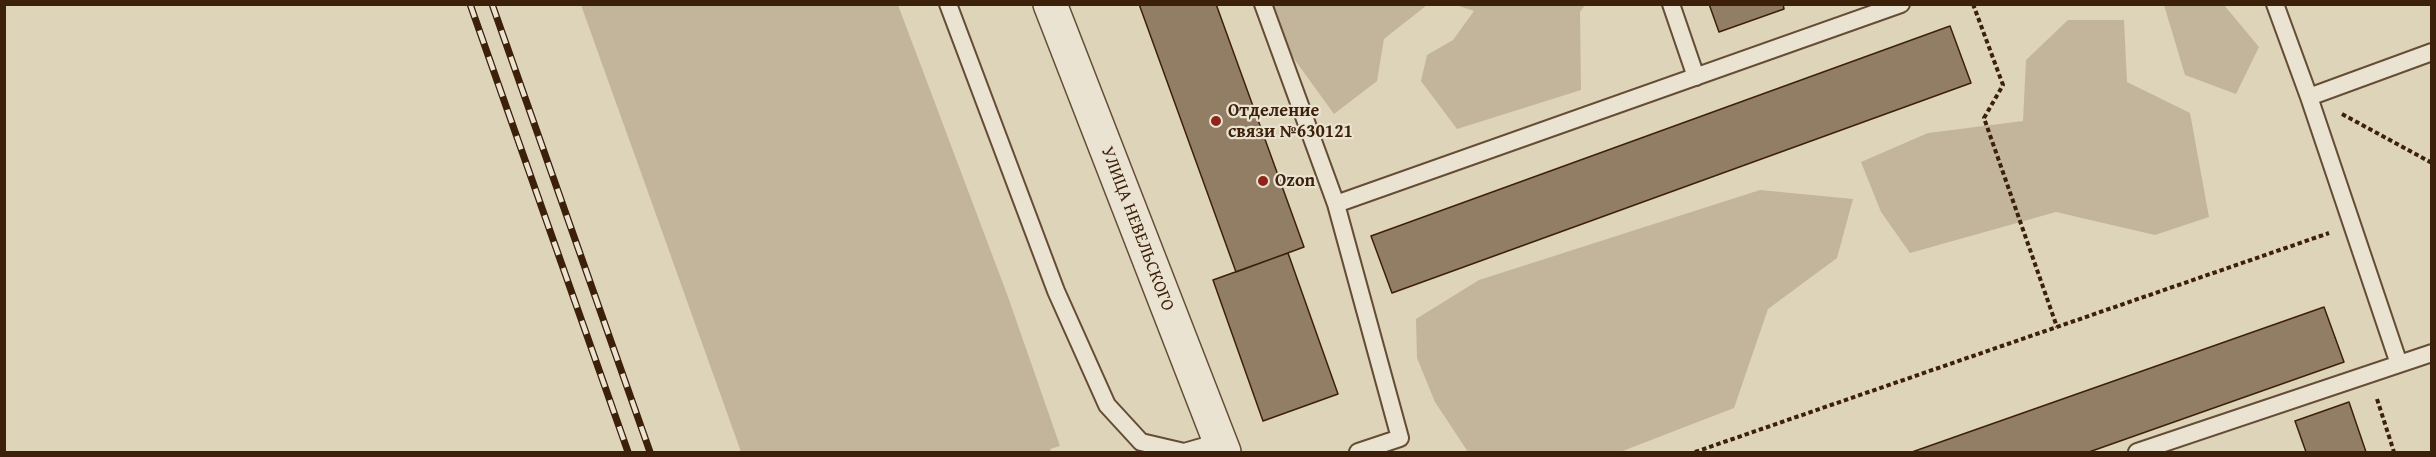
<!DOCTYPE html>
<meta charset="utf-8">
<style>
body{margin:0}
#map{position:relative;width:2436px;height:457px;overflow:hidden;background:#ded4b9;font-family:"Gentium Book Plus",serif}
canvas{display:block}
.frame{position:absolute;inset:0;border:6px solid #3d2009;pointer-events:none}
</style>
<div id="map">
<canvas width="2436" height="457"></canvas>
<div class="frame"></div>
</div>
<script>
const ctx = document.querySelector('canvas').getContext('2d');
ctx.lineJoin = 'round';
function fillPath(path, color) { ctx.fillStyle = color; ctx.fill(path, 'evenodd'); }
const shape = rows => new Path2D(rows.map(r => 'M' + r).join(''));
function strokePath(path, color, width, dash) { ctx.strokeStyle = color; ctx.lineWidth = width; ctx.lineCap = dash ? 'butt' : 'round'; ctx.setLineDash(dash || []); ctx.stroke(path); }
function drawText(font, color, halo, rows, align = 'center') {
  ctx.font = font + ' "Gentium Book Plus",serif'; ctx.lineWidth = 4.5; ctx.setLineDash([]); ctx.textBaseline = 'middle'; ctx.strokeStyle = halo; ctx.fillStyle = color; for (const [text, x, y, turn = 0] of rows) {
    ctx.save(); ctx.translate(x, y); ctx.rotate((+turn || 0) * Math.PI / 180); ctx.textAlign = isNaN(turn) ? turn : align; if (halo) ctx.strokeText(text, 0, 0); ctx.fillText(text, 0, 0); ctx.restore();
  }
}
fillPath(shape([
 [581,5,898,5,1007,294,1060,446,1050,449,1052,452,741,452],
 [1255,5,1427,5,1384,39,1377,81,1334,114],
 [1456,5,1585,5,1580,12,1581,90,1457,129,1421,81,1427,55,1453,40,1474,11],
 [2164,5,2224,5,2259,47,2236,94,2185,75],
 [2068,20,2124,20,2127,82,2190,113,2209,217,2155,235,2056,212,1910,253,1881,212,1861,162,1928,133,2023,121,2026,60],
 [1760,190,1853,199,1837,258,1768,309,1734,408,1620,452,1468,452,1435,402,1417,358,1416,319,1479,280]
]), '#c3b59b');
const building = shape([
 [1139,4,1216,4,1304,247,1236,272,1139,4],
 [1709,4,1783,4,1784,9,1719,32,1709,4],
 [1950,26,1971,83,1392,293,1371,236,1950,26],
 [1288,253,1338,394,1263,421,1213,280,1288,253],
 [2324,307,2344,362,2089,452,1912,452,2324,307],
 [2349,402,2366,452,2306,452,2295,421,2349,402]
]);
fillPath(building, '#917e65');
strokePath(building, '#3d2009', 1.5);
const service = shape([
 [948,4,1056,291,1107,405,1141,442,1184,452,1219,442],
 [1263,4,1336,204],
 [1671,4,1696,77],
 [2275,4,2309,97,2432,52],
 [2309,97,2399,364],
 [1358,452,1400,438,1336,204,1901,4],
 [2137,452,2432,353]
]);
const minor = shape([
 [1050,4,1224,452]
]);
strokePath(service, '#654d35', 20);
strokePath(minor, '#654d35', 36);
strokePath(shape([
 [1973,4,2003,85,1984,118,2057,327],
 [2342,114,2432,163],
 [2377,399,2394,452],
 [1695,452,2329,233]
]), '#3d2009', 4, [4.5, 3]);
strokePath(service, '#eae3d2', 16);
strokePath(minor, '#eae3d2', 33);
const rail = shape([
 [470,4,628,452],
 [492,4,650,452]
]);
strokePath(rail, '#3d2009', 7);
strokePath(rail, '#eae3d2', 4.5, [14]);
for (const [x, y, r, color] of [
 [1216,121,6,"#8f2418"],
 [1263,181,6,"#8f2418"]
]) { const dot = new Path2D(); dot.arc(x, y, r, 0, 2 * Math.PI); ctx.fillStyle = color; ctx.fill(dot); strokePath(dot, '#eae3d2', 2); }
drawText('bold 18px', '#3d2009', '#eae3d2', [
 ["Отделение",1228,111],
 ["связи №630121",1228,132],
 ["Ozon",1275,181]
], 'left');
drawText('18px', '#3d2009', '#eae3d2', [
 ["УЛИЦА НЕВЕЛЬСКОГО",1137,229,69]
]);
</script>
